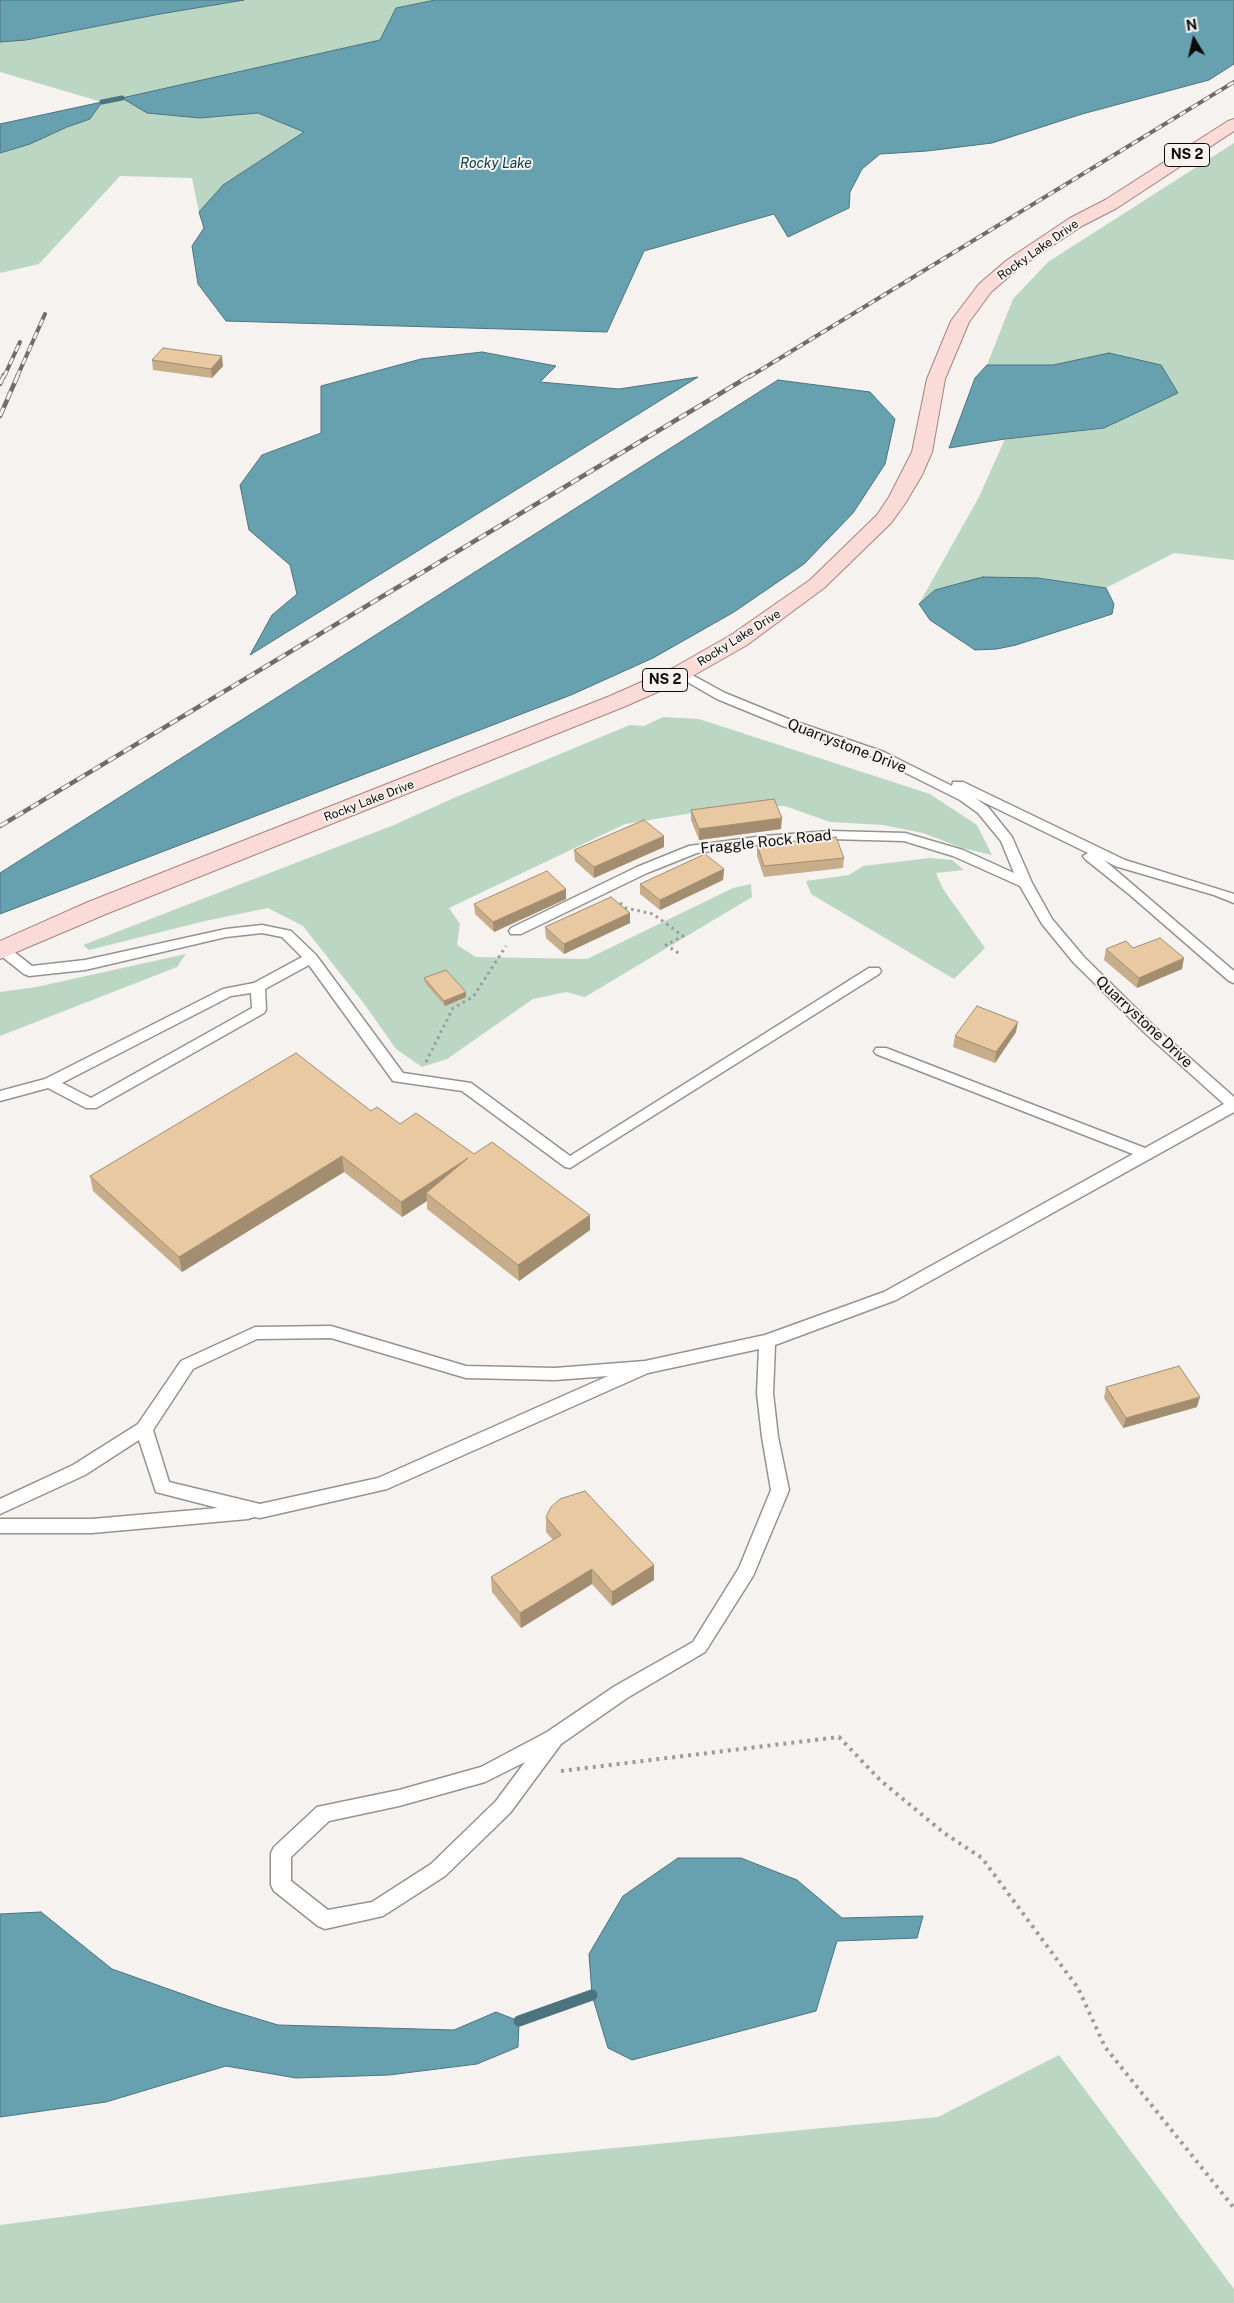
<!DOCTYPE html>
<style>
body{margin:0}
#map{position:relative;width:1234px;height:2303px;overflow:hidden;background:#f5f2ef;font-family:"Public Sans",sans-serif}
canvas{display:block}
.north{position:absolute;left:1169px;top:15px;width:50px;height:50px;-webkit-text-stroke:4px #f5f2ef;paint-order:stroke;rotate:351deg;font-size:14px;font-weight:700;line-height:20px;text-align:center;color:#0c0b0a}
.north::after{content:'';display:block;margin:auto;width:18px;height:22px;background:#0c0b0a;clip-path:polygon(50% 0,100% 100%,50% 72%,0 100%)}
</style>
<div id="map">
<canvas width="1234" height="2303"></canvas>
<div class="north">N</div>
</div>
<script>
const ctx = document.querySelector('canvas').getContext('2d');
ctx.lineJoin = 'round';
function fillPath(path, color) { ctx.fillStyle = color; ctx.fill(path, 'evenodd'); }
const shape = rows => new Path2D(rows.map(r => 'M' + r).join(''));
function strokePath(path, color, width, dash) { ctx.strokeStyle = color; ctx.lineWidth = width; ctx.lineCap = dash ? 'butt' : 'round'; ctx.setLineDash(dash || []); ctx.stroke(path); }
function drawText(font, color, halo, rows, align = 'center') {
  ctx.font = font + ' "Public Sans",sans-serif'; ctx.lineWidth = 4; ctx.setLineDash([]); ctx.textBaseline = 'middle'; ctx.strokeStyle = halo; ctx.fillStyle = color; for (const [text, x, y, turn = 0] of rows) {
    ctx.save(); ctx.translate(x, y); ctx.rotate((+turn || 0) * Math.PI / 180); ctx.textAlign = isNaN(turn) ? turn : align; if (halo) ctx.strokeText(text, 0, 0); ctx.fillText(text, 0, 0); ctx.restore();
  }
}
fillPath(shape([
 [244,0,449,0,435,0,396,8,380,40,249,70,200,118,258,113,304,132,223,185,199,212,192,178,120,176,39,264,0,273,0,153,30,144,67,127,90,119,102,102,0,72,0,42,26,40,160,14],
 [1234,143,1234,560,1174,553,1106,588,1038,578,935,590,919,604,979,497,1005,439,1103,428,1109,353,1053,365,987,365,1013,299,1048,262],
 [663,717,699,719,930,794,977,825,992,855,962,848,923,833,883,825,830,822,785,806,741,805,625,824,449,908,460,924,457,945,476,957,587,959,733,888,751,884,752,897,585,997,566,992,533,999,447,1059,422,1067,396,1049,365,1005,303,926,268,908,205,921,89,950,83,945,394,825,456,797,630,725,644,726],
 [930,858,952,860,964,870,936,873,943,889,985,948,954,979,811,894,806,881,849,875,863,866],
 [186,954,177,967,0,1036,0,992,36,987],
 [1059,2055,1234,2289,1234,2303,0,2303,0,2225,521,2157,938,2117]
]), '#bbd6c3');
const water = shape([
 [0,0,244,0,160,14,26,40,0,42,0,0],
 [435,0,1234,0,1234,64,1209,80,1082,114,992,143,927,151,880,154,862,169,850,192,849,208,788,237,774,214,644,251,607,332,226,321,198,284,192,246,204,228,199,212,223,185,304,132,258,113,200,118,147,113,122,98,380,40,396,8,435,0],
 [102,102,90,119,67,127,30,144,0,153,0,124,102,102],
 [482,352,556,366,540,382,619,389,698,377,250,655,272,615,297,594,290,565,249,530,240,485,262,455,321,433,321,386,421,359,482,352],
 [1109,353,1161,365,1178,393,1104,428,1005,439,949,448,975,378,987,365,1053,365,1109,353],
 [778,380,870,392,895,419,885,464,853,513,804,564,734,612,653,658,571,695,0,914,0,873,778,380],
 [983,577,1038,578,1106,588,1114,604,1112,614,1016,645,997,649,975,650,930,620,919,604,935,590,983,577],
 [678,1858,741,1858,797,1880,842,1918,923,1916,917,1938,837,1941,816,2011,632,2060,608,2048,592,1995,589,1954,623,1896,678,1858],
 [41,1912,112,1969,219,2007,278,2025,454,2030,496,2012,519,2021,518,2047,477,2064,389,2075,296,2078,226,2066,106,2102,0,2117,0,1914,41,1912]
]);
fillPath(water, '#67a1b0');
strokePath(water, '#4c747e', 1);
strokePath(shape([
 [102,102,122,98]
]), '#4c747e', 5);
strokePath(shape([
 [519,2021,592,1995]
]), '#4c747e', 11);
const lane = shape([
 [681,669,725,693,791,720,884,752,952,786,953,782,963,782,1125,860,1234,894,1234,903,1214,895,1115,866,1104,860,1234,971,1234,983,1229,981,1130,895,1085,859,1083,856,1088,853,975,798,988,807,1012,837,1032,883,1052,919,1084,957,1156,1028,1234,1097,1234,1112,896,1300,775,1345,773,1393,778,1437,789,1490,753,1576,705,1652,627,1698,561,1744,510,1813,445,1876,383,1916,325,1929,318,1926,274,1891,271,1885,271,1853,274,1847,317,1807,399,1790,481,1767,547,1732,615,1686,693,1642,739,1568,771,1490,762,1437,757,1393,759,1349,648,1373,387,1489,260,1518,254,1517,248,1519,92,1533,0,1533,0,1519,92,1519,218,1508,156,1492,139,1440,85,1475,0,1514,0,1499,73,1465,138,1424,181,1361,255,1327,331,1326,466,1366,555,1368,645,1361,765,1335,884,1292,1133,1154,876,1054,874,1051,876,1048,886,1048,1145,1148,1224,1104,1146,1034,1074,963,1042,924,1020,886,953,856,904,841,830,839,764,844,697,853,647,873,521,934,511,934,509,931,511,928,637,867,689,846,764,836,830,831,905,833,963,850,1014,873,1001,841,978,813,960,800,876,758,783,726,717,699,677,676,675,673,677,670,681,669],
 [331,1338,466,1378,555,1380,608,1376,378,1478,260,1504,169,1482,153,1430,193,1369,257,1339,331,1338],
 [525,1762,496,1801,431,1864,372,1902,328,1910,291,1881,291,1857,329,1821,399,1806,485,1782,525,1762],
 [262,925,291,931,316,955,403,1073,471,1083,570,1156,869,968,879,968,881,971,879,974,570,1168,565,1167,462,1091,393,1081,309,965,265,989,266,1010,264,1013,96,1108,86,1108,48,1088,0,1101,0,1091,45,1079,223,989,254,983,302,957,282,937,262,933,226,937,85,970,29,976,24,974,0,955,0,946,8,947,32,966,85,960,226,929,262,925],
 [251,993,252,1008,91,1098,62,1083,231,996,251,993]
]);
const primary = shape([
 [1234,119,1234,131,1117,208,1082,226,1019,268,991,292,969,322,945,379,932,452,922,475,906,502,891,523,824,588,747,645,689,678,626,706,106,914,0,959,0,941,88,902,610,696,673,668,731,635,810,580,877,515,889,497,912,452,927,379,951,321,979,284,1007,260,1070,218,1105,200,1228,121,1234,119]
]);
strokePath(lane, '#959390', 3);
strokePath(primary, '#a5837e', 2);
strokePath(shape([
 [620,903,626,908,653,914,683,936,666,945,680,954],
 [426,1062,453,1008,473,997,506,946]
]), '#9d9b99', 3, [2.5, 4]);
strokePath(shape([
 [561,1771,839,1737,880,1780,944,1833,982,1858,1078,1988,1105,2047,1234,2208]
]), '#9d9b99', 4, [3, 5]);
fillPath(lane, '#fff');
fillPath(primary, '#fbdbd7');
const railFar1 = shape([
 [4,377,20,342],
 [17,377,45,314],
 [749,377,1234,82]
]);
const rail = shape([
 [0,384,4,375],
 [0,416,18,375],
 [0,826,751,375]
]);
strokePath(railFar1, '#6f6d6b', 4);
strokePath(rail, '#6f6d6b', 4.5);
strokePath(railFar1, '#f5f2ef', 2.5, [7]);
strokePath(rail, '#f5f2ef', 3, [9]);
fillPath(shape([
 [152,360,223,366,212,378,153,370],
 [691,810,781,829,699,840,691,820],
 [664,836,664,847,594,878,575,861,574,850],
 [757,845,844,858,843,868,764,877,757,856],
 [724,869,723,880,660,910,640,894,640,884],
 [566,899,494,932,475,914,474,904],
 [630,913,630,923,564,954,546,938,545,927],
 [1133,948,1182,969,1137,988,1104,960,1106,949],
 [424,978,466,997,445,1006,425,983],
 [1016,1032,995,1063,953,1047,955,1036],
 [371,1111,400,1124,474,1154,590,1230,519,1281,427,1209,427,1201,402,1217,344,1172,182,1272,93,1191,90,1176],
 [1106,1387,1197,1407,1123,1428,1104,1398],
 [546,1517,654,1565,654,1580,612,1606,592,1584,521,1628,492,1592,491,1577,553,1540,546,1532]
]), '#c8ad8a');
fillPath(shape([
 [222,356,223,366,212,378,211,369],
 [782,818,781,829,699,840,699,829],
 [664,836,664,847,594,878,594,867],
 [724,869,723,880,660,910,660,900],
 [566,889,566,899,494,932,493,922],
 [630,913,630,923,564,954,564,944],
 [1184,958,1182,969,1137,988,1139,978],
 [466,992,466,997,445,1006,444,1001],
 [1018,1022,1016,1032,995,1063,996,1052],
 [342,1156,344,1172,182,1272,179,1257],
 [468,1158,426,1193,427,1201,402,1217,401,1202],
 [590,1215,590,1230,519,1281,518,1265],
 [1200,1397,1197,1407,1123,1428,1126,1418],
 [654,1565,654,1580,612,1606,612,1592],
 [592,1569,592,1584,521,1628,520,1613]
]), '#a38d71');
const building = shape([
 [163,348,222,356,211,369,152,360,163,348],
 [774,799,782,818,699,829,691,810,774,799],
 [644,820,664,836,594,867,574,850,644,820],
 [836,837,844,858,764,866,757,845,836,837],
 [705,854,724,869,660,900,640,884,705,854],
 [547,871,566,889,493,922,474,904,547,871],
 [611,897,630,913,564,944,545,927,611,897],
 [1160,938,1184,958,1139,978,1106,949,1126,941,1133,948,1160,938],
 [446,970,466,992,444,1001,424,978,446,970],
 [977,1006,1018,1022,996,1052,955,1036,977,1006],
 [296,1053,371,1111,377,1107,400,1124,416,1113,474,1154,492,1142,590,1215,518,1265,426,1193,468,1158,401,1202,342,1156,179,1257,90,1176,296,1053],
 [1179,1366,1200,1397,1126,1418,1106,1387,1179,1366],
 [585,1491,654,1565,612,1592,592,1569,520,1613,491,1577,561,1535,546,1517,551,1507,560,1499,585,1491]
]);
fillPath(building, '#e9c9a1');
strokePath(building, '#a38d71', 1);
drawText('12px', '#0c0b0a', '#f5f2ef', [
 ["Rocky Lake Drive",1038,250,-35],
 ["Rocky Lake Drive",739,638,-32],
 ["Rocky Lake Drive",369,801,-21]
]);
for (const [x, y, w] of [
 [1187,155,45],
 [665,680,45]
]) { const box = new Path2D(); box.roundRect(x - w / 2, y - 11.5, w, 23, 4); ctx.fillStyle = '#f5f2ef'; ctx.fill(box); strokePath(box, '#0c0b0a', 1); }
drawText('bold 14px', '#0c0b0a', null, [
 ["NS 2",1187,155],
 ["NS 2",665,680]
]);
drawText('italic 14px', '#0c424d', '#f5f2ef', [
 ["Rocky Lake",496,164]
]);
drawText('15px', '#0c0b0a', '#f5f2ef', [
 ["Quarrystone Drive",847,746,21],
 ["Fraggle Rock Road",766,842,-6],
 ["Quarrystone Drive",1144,1022,43]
]);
</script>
